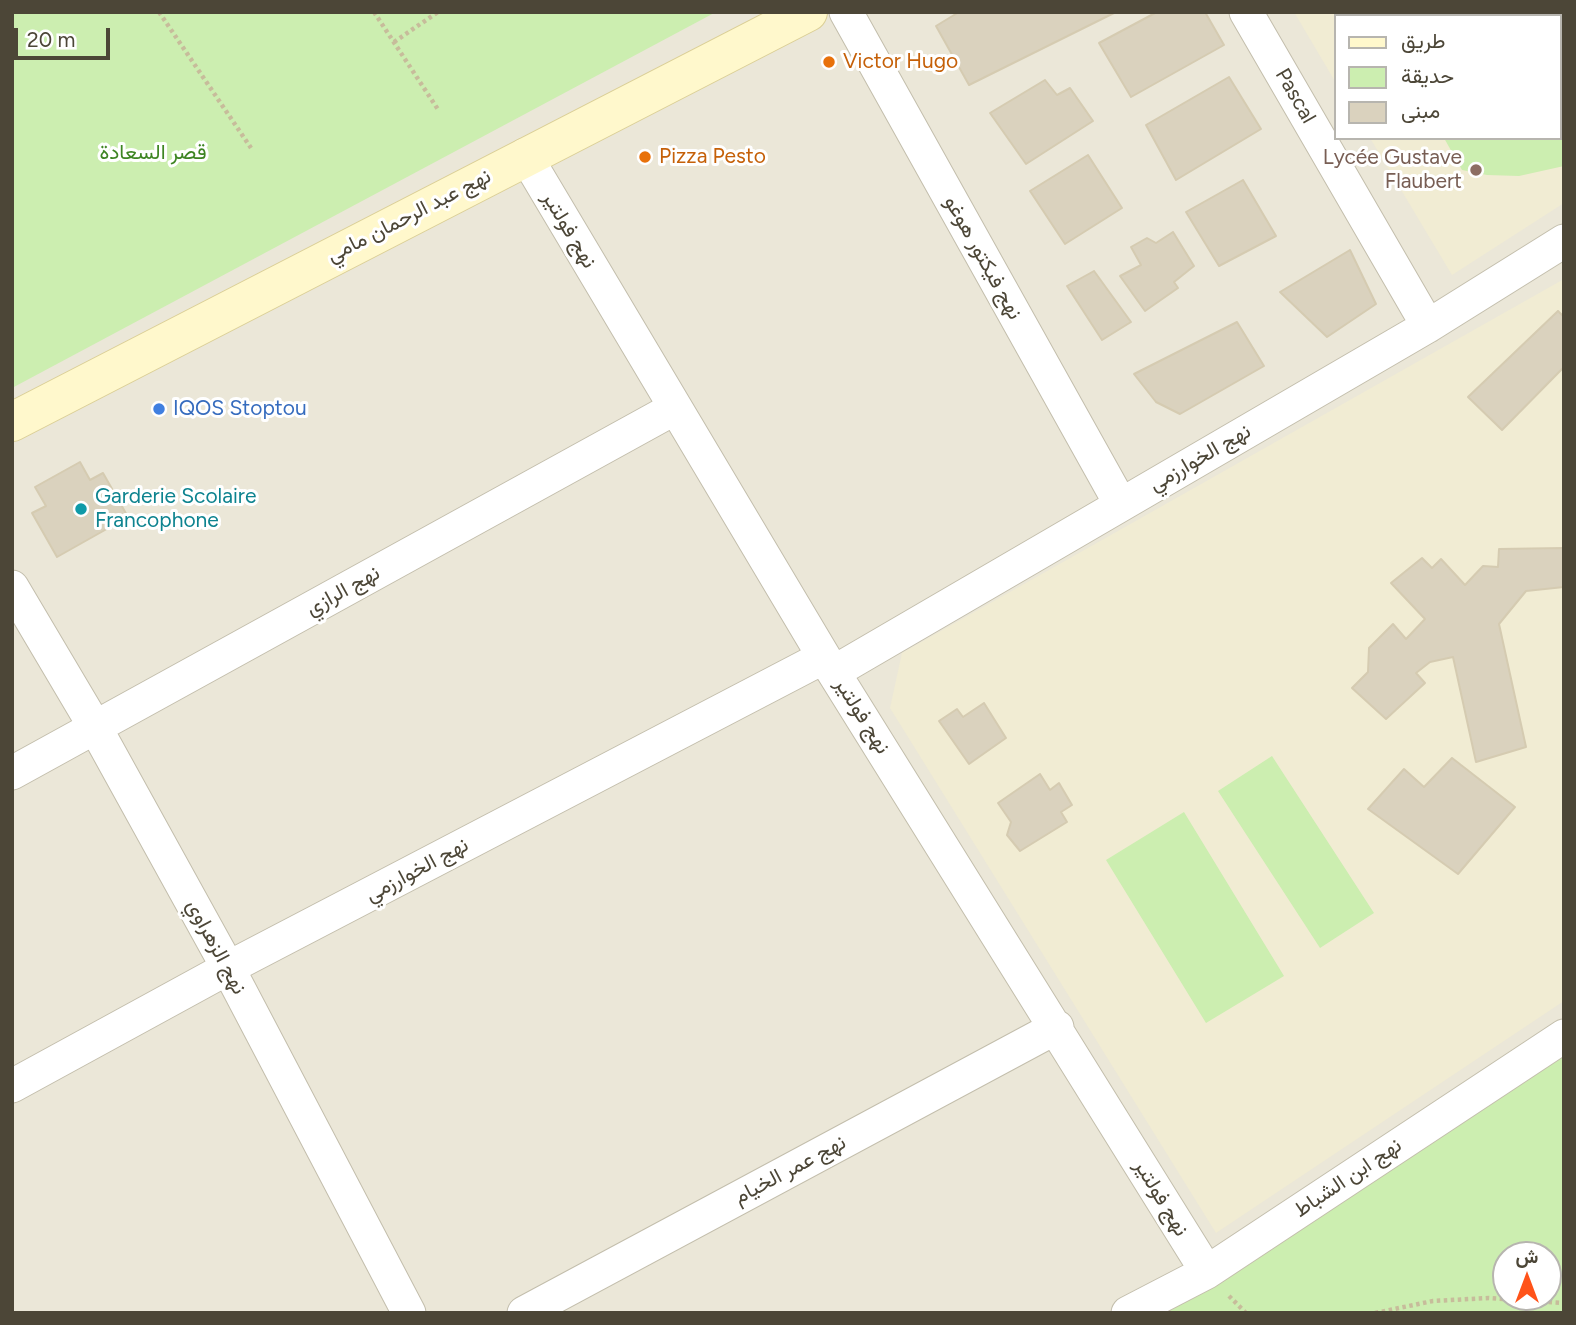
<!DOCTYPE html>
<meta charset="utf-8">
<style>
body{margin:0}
#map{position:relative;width:1576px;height:1325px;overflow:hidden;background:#f7f4ea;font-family:Figtree,Vazirmatn,sans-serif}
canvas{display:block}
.frame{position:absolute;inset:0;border:14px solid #4c4637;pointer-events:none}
.legend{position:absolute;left:1334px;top:14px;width:228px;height:126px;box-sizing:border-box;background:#fff;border:2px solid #b7b5af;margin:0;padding:9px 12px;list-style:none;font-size:21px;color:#4c4637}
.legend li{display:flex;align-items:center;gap:14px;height:35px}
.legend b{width:35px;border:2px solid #b7b5af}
.north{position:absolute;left:1492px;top:1241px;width:70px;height:70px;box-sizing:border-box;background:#fff;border:2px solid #b7b5af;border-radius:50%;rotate:0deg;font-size:19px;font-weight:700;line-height:28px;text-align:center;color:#4c4637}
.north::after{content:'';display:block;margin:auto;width:24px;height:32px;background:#ff5319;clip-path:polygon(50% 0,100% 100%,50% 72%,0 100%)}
.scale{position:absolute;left:14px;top:28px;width:96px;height:32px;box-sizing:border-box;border:4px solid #4c4637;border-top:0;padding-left:9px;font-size:21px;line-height:24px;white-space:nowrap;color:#4c4637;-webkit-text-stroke:5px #fff;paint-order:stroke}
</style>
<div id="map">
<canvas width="1576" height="1325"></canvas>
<div class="frame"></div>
<ul class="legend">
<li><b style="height:9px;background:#fff8cc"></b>طريق</li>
<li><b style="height:19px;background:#cceeb0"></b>حديقة</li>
<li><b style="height:19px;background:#dad2be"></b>مبنى</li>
</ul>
<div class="north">ش</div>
<div class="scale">20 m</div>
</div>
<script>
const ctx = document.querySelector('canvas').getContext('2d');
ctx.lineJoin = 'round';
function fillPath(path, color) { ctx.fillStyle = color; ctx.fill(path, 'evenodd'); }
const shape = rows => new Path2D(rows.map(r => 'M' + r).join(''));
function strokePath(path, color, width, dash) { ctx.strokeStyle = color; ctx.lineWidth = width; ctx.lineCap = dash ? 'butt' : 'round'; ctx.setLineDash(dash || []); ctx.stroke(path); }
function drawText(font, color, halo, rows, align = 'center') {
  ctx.font = font + ' Figtree,Vazirmatn,sans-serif'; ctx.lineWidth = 6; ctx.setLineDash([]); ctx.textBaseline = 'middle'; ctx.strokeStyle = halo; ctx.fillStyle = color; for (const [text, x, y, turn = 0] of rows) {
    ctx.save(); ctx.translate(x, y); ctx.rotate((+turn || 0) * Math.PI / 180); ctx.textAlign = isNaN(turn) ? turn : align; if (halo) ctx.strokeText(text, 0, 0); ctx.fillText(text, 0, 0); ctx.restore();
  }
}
fillPath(shape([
 [12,12,1564,12,1564,1313,12,1313],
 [1336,16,1560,16,1560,138,1336,138],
 [1506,1255,1548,1255,1548,1297,1506,1297]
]), '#ebe7d8');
fillPath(shape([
 [1294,12,1564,12,1564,203,1452,275,1370,138,1560,138,1560,16,1336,16,1336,83],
 [1564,279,1564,1001,1216,1233,890,708,902,653]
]), '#f1ecd3');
fillPath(shape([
 [12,12,716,12,12,388],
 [1371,12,1564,12,1564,166,1519,176,1487,175,1462,170,1444,138,1560,138,1560,16,1373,16],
 [1272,756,1374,913,1320,948,1218,791],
 [1184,812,1284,976,1206,1023,1106,860],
 [1564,1053,1564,1313,1160,1313],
 [1506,1255,1548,1255,1548,1297,1506,1297]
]), '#cceeb0');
const building = shape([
 [959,12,1116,12,969,85,936,26,959,12],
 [1157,12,1205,12,1224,45,1131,97,1099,43,1157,12],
 [1229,77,1261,129,1176,180,1146,125,1229,77],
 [1045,80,1057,95,1070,88,1093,121,1026,164,990,113,1045,80],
 [1088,155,1122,208,1065,244,1030,191,1088,155],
 [1243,180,1276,236,1219,266,1186,212,1243,180],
 [1173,232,1194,266,1174,282,1178,288,1145,311,1120,276,1141,265,1131,247,1147,238,1156,243,1173,232],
 [1350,250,1376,304,1327,337,1280,292,1350,250],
 [1094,271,1131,322,1102,340,1067,286,1094,271],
 [1558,311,1564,317,1564,367,1502,430,1468,397,1558,311],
 [1237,322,1264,366,1180,414,1156,402,1134,374,1237,322],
 [80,462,90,480,103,473,128,517,57,557,32,513,46,506,35,487,80,462],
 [1564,548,1564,587,1526,591,1499,624,1526,747,1476,762,1453,657,1430,662,1416,673,1425,683,1386,719,1352,688,1368,672,1369,648,1393,624,1406,639,1425,619,1391,583,1422,558,1432,568,1441,559,1465,585,1483,566,1498,567,1499,549,1564,548],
 [984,703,1006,738,969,764,939,721,957,709,963,717,984,703],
 [1452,758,1515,807,1458,874,1368,809,1404,769,1424,787,1452,758],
 [1040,774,1050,790,1059,783,1072,805,1061,812,1067,822,1020,851,1007,835,1011,822,998,803,1040,774]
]);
fillPath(building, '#dad2be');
strokePath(building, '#d5cbb1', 2);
const street = shape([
 [846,12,1120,503],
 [1246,12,1428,326],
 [525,155,824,657,1207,1272],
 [12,587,95,727,228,968,409,1313],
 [834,672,1428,326,1564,241],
 [12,773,675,408],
 [12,1086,228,968,824,657],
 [524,1313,1057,1027],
 [1128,1313,1207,1272,1564,1036]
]);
const secondary = shape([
 [12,422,808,12]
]);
strokePath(street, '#c3beac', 35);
strokePath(secondary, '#dbcf96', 40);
strokePath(shape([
 [159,12,251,148],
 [374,12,439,111],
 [394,42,438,12],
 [1229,1296,1246,1313],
 [1375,1313,1433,1301,1489,1298,1564,1303]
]), '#c7bc9b', 4.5, [3.5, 3.5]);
strokePath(street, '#fff', 33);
strokePath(secondary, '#fff8cc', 38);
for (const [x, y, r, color] of [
 [829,62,7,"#e8710a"],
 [645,157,7,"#e8710a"],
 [1476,170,7,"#8d6e63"],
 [159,409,7,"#3f7fe0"],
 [81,509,7,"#0f9aa8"]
]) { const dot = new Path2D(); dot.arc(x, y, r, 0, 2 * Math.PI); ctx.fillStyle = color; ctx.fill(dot); strokePath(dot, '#fff', 2.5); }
drawText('21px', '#c56008', '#fff', [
 ["Victor Hugo",843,62],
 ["Pizza Pesto",659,157]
], 'left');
drawText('21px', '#4c4637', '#fff', [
 ["Pascal",1295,96,60],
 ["نهج عبد الرحمان مامي",409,216,-27],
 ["نهج فولتير",569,230,59],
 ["نهج فيكتور هوغو",983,258,61],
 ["نهج الخوارزمي",1200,458,-30],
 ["نهج الرازي",343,591,-29],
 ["نهج فولتير",862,716,58],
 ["نهج الخوارزمي",417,870,-28],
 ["نهج الزهراوي",216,947,62],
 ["نهج عمر الخيام",790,1170,-28],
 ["نهج ابن الشباط",1348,1178,-34],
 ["نهج فولتير",1161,1198,59]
]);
drawText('21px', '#3e8523', '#fff', [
 ["قصر السعادة",153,153]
]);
drawText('21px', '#785e54', '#fff', [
 ["Lycée Gustave",1462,158],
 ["Flaubert",1462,182]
], 'right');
drawText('21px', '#366cbe', '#fff', [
 ["IQOS Stoptou",173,409]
], 'left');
drawText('21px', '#0d838f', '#fff', [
 ["Garderie Scolaire",95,497],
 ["Francophone",95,521]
], 'left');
</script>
